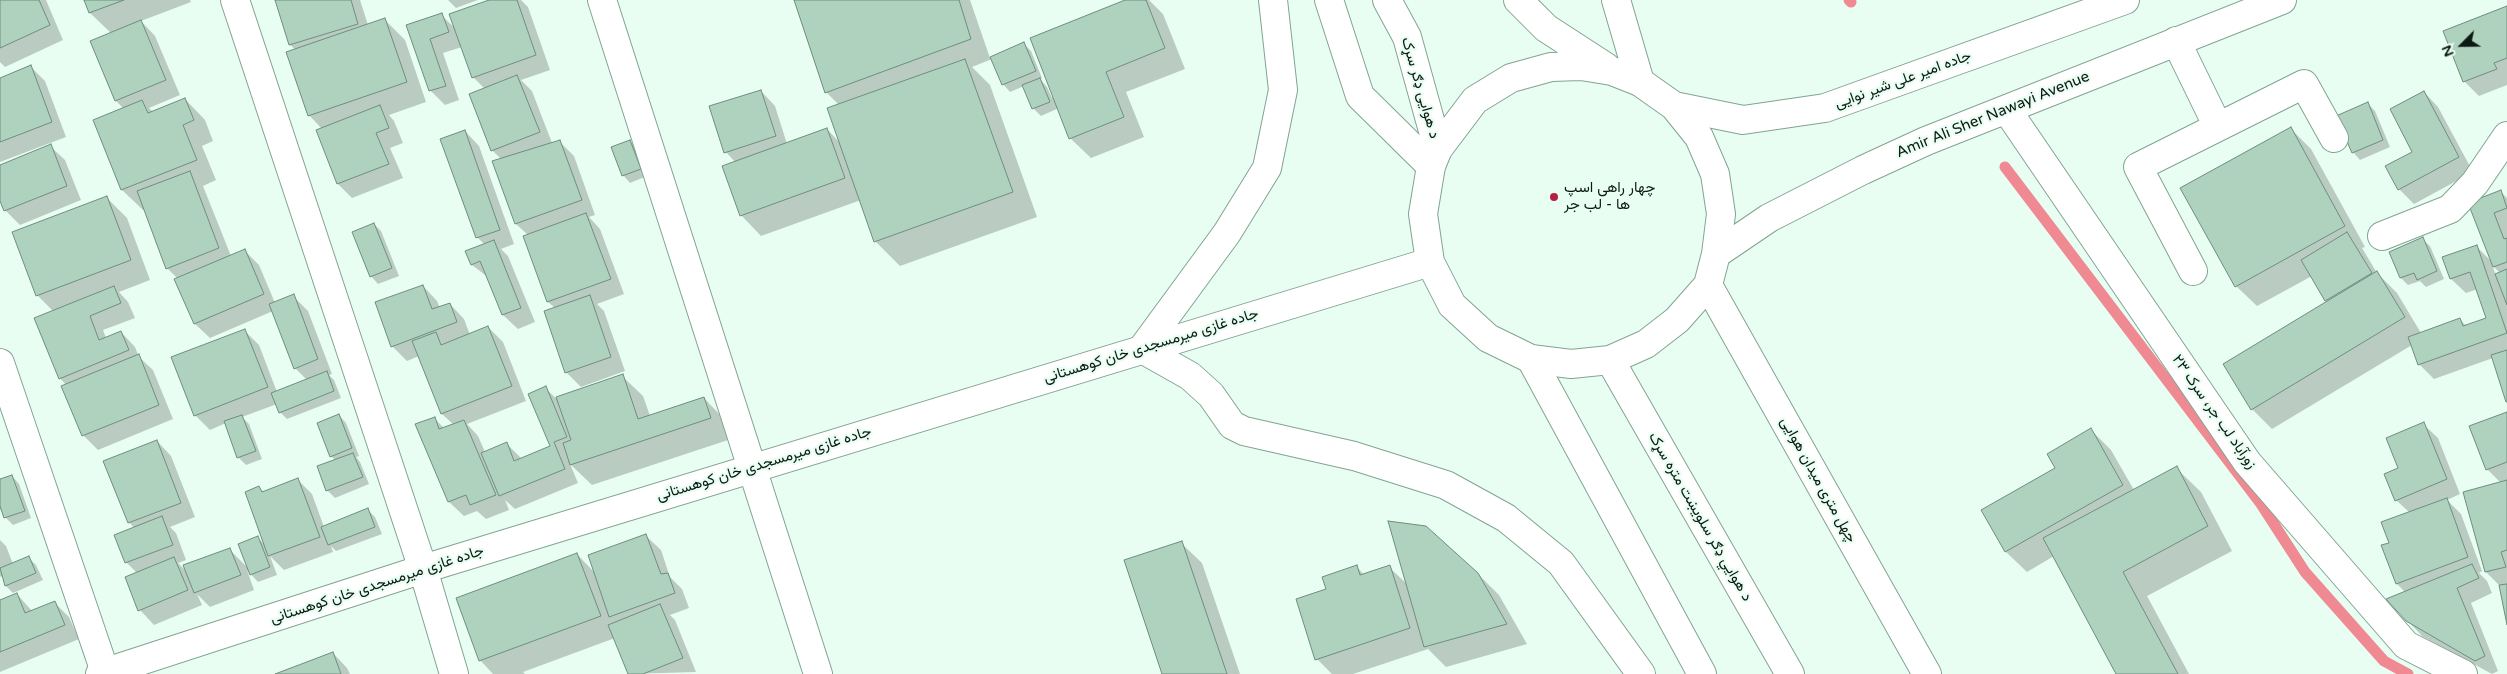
<!DOCTYPE html>
<meta charset="utf-8">
<style>
body{margin:0}
#map{position:relative;width:2507px;height:674px;overflow:hidden;background:#e9fef3;font-family:"Varela Round",sans-serif}
canvas{display:block}
.north{position:absolute;left:2437px;top:20px;width:50px;height:50px;-webkit-text-stroke:4px #e9fef3;paint-order:stroke;rotate:247deg;font-size:14px;font-weight:700;line-height:20px;text-align:center;color:#0d1a13}
.north::after{content:'';display:block;margin:auto;width:18px;height:22px;background:#0d1a13;clip-path:polygon(50% 0,100% 100%,50% 72%,0 100%)}
</style>
<div id="map">
<canvas width="2507" height="674"></canvas>
<div class="north">N</div>
</div>
<script>
const ctx = document.querySelector('canvas').getContext('2d');
ctx.lineJoin = 'round';
function fillPath(path, color) { ctx.fillStyle = color; ctx.fill(path, 'evenodd'); }
const shape = rows => new Path2D(rows.map(r => 'M' + r).join(''));
function strokePath(path, color, width, dash) { ctx.strokeStyle = color; ctx.lineWidth = width; ctx.lineCap = dash ? 'butt' : 'round'; ctx.setLineDash(dash || []); ctx.stroke(path); }
function drawText(font, color, halo, rows, align = 'center') {
  ctx.font = font + ' "Varela Round",Vazirmatn,sans-serif'; ctx.lineWidth = 4.5; ctx.setLineDash([]); ctx.textBaseline = 'middle'; ctx.strokeStyle = halo; ctx.fillStyle = color; for (const [text, x, y, turn = 0] of rows) {
    ctx.save(); ctx.translate(x, y); ctx.rotate((+turn || 0) * Math.PI / 180); ctx.textAlign = isNaN(turn) ? turn : align; if (halo) ctx.strokeText(text, 0, 0); ctx.fillText(text, 0, 0); ctx.restore();
  }
}
fillPath(shape([
 [0,0,46,0,63,40,5,67,0,62],
 [85,0,190,0,191,2,141,21,155,36,180,95,149,108,153,112,185,99,205,120,213,141,202,146,216,180,203,186,231,256,244,250,259,265,275,303,293,296,308,311,332,374,329,375,334,380,341,398,287,419,280,412,277,404,242,417,249,424,262,459,246,465,238,457,226,423,210,430,195,415,244,330,259,345,277,392,307,380,295,368,273,311,210,338,195,324,176,279,178,279,167,268,145,209,143,210,122,190,94,121,124,109,116,101,92,41,111,33,90,13],
 [276,0,360,0,368,25,385,20,405,40,426,102,389,115,394,121,403,143,390,148,403,178,352,198,338,184,322,129,309,115,296,50,290,45],
 [448,0,478,0,456,8],
 [493,0,521,0,528,7,550,70,521,80,532,91,552,143,559,141,574,156,595,215,589,217,600,229,624,294,597,304,604,311,625,371,581,387,566,372,555,308,548,302,524,237,528,235,516,224,494,162,501,159,492,150,485,89,473,77,462,47,443,53,459,100,445,105,430,90,408,26,441,15,455,28],
 [795,0,970,0,990,58,1024,44,1031,51,1042,78,1040,79,1047,87,1052,98,1128,0,1149,0,1163,14,1185,69,1126,92,1144,137,1091,158,1070,138,1059,108,1041,116,1034,109,1024,86,1010,92,1003,84,992,59,972,67,990,85,1037,217,900,266,875,241,861,200,761,236,741,215,735,162,726,152,761,91,775,106,787,144,827,129,840,143,839,105,826,92],
 [2507,7,2507,85,2479,96,2464,81],
 [30,66,45,81,66,137,0,162,0,79],
 [2424,92,2438,107,2473,172,2414,204,2399,189,2414,152],
 [2368,104,2375,111,2390,147,2360,160,2353,152],
 [2290,128,2311,149,2365,247,2362,248,2377,273,2397,293,2421,333,2460,319,2466,326,2488,318,2478,289,2466,293,2451,279,2444,258,2476,246,2493,263,2470,204,2501,192,2507,198,2507,401,2493,358,2434,379,2419,364,2412,345,2272,429,2252,409,2328,302,2312,276,2257,306,2236,286],
 [2492,265,2500,273,2496,275],
 [465,131,479,146,514,244,501,249,508,256,535,322,518,329,503,315,489,278,472,265,467,252,485,245,477,237],
 [630,141,637,149,647,176,630,183,623,175],
 [50,146,65,160,81,200,20,225,5,210,0,197,0,166],
 [106,197,127,218,150,280,119,292,128,302,135,318,103,330,106,338,121,332,135,347,139,357,153,370,173,419,98,450,83,435,66,385,60,378,54,312,37,295],
 [374,224,381,231,399,276,378,284,371,276],
 [2422,239,2430,246,2444,279,2426,287,2420,281,2408,285,2401,278],
 [423,286,437,301,440,308,450,304,464,319,470,335,488,327,503,342,526,401,467,424,478,436,485,452,507,444,522,459,552,447,545,388,560,402,622,376,643,396,650,416,704,398,724,419,731,439,592,485,570,464,578,483,515,509,505,500,509,510,486,519,477,511,464,516,449,502,434,418,445,429,454,425,442,414,419,356,407,361,392,346],
 [2507,413,2507,619,2501,587,2486,572,2465,493,2501,483,2487,469],
 [339,415,346,423,359,456,356,457,360,462,369,484,335,498,327,490,336,461,331,456],
 [2423,424,2438,438,2460,494,2447,500,2461,514,2482,571,2479,573,2487,581,2492,593,2471,603,2498,671,2492,674,2422,636,2407,620,2406,593,2397,584,2390,543,2410,513,2396,500,2400,468],
 [2091,430,2111,450,2134,490,2176,468,2201,492,2232,551,2147,596,2189,674,2117,674,2054,556,2027,572,2006,552,1983,511,2057,469],
 [157,441,171,456,195,517,170,527,176,533,186,560,178,563,187,572,229,549,248,568,258,538,265,545,259,488,264,492,297,479,312,494,324,527,368,510,375,517,382,534,336,551,331,546,333,552,284,570,270,556,277,575,258,582,247,570,254,590,210,607,197,594,202,605,154,625,140,610,137,573,126,562,134,528,129,522],
 [12,476,19,484,31,518,13,525,5,517,2,509,0,510,0,481],
 [646,536,661,550,670,577,682,589,689,608,670,615,675,620,696,672,629,674,615,638,523,672,525,674,493,674,480,660,577,554,595,573],
 [0,540,6,546,13,564,29,558,36,565,43,580,13,593,6,586,2,576,0,577],
 [1181,543,1202,563,1240,674,1164,674],
 [1357,567,1364,575,1389,567,1408,585,1478,574,1499,595,1527,644,1446,667,1428,649,1353,674,1332,674,1317,659,1328,589],
 [17,594,32,611,54,602,69,617,79,639,0,672,0,598,1,601],
 [333,653,347,668,350,674,278,674]
]), '#0003');
strokePath(shape([
 [1849,0,1851,2],
 [2005,167,2261,504,2305,572,2384,661,2408,674]
]), '#ef8a93', 11);
const building = shape([
 [0,0,39,0,50,25,0,48,0,0],
 [84,0,124,0,89,13,84,0],
 [275,0,351,0,358,24,289,45,275,0],
 [489,0,517,0,536,55,472,78,449,14,489,0],
 [794,0,959,0,971,39,825,93,794,0],
 [1125,0,1146,0,1165,48,1106,72,1124,117,1069,139,1030,38,1125,0],
 [2507,6,2507,58,2494,63,2497,69,2463,82,2443,31,2507,6],
 [442,13,449,32,430,39,446,86,429,91,406,25,442,13],
 [385,18,407,82,308,116,286,52,385,18],
 [141,20,166,80,115,101,90,41,141,20],
 [1024,42,1036,71,1002,85,990,57,1024,42],
 [965,59,1013,192,874,242,827,108,965,59],
 [31,65,52,122,0,142,0,78,31,65],
 [517,75,540,132,491,151,469,94,517,75],
 [1040,78,1050,102,1032,109,1022,85,1040,78],
 [761,90,776,136,724,153,709,106,761,90],
 [2424,91,2459,157,2398,190,2385,166,2412,152,2390,109,2424,91],
 [185,98,194,120,183,125,197,160,121,190,93,120,142,100,148,113,185,98],
 [2368,102,2383,140,2352,153,2336,116,2368,102],
 [380,105,389,128,376,133,389,164,337,184,316,130,380,105],
 [2291,127,2345,226,2235,287,2180,188,2291,127],
 [827,128,845,178,740,216,722,166,827,128],
 [465,130,500,230,476,238,440,139,465,130],
 [560,140,582,200,515,224,492,161,560,140],
 [630,140,641,169,622,176,611,147,630,140],
 [51,144,67,186,4,211,0,201,0,165,51,144],
 [190,171,219,248,166,269,137,191,190,171],
 [2501,190,2507,208,2494,213,2504,239,2507,238,2507,262,2493,267,2468,203,2501,190],
 [107,196,131,260,36,296,12,232,107,196],
 [586,213,611,279,547,302,523,236,586,213],
 [374,223,392,268,370,277,352,232,374,223],
 [2347,232,2372,273,2325,301,2301,260,2347,232],
 [2423,237,2437,271,2417,280,2414,273,2400,278,2389,252,2423,237],
 [494,240,521,308,502,315,480,261,471,265,465,251,494,240],
 [2477,245,2507,333,2418,365,2408,337,2460,318,2463,326,2486,318,2470,272,2450,279,2442,257,2477,245],
 [245,249,264,294,194,324,174,279,245,249],
 [2507,269,2507,305,2495,274,2507,269],
 [2377,271,2405,317,2251,410,2223,364,2377,271],
 [423,285,432,309,450,303,457,322,391,347,375,302,423,285],
 [114,286,121,303,90,316,99,340,121,331,129,350,59,379,34,318,114,286],
 [294,294,318,359,294,369,269,304,294,294],
 [590,295,611,357,565,373,544,311,590,295],
 [488,326,512,386,441,414,412,341,436,332,441,345,488,326],
 [245,329,268,387,194,416,171,357,245,329],
 [2507,350,2507,402,2506,402,2491,355,2507,350],
 [139,354,159,405,82,436,61,386,139,354],
 [327,371,334,391,279,413,271,393,327,371],
 [623,374,638,419,704,397,711,418,570,465,563,443,571,440,556,397,623,374],
 [546,386,567,437,554,442,565,469,499,496,481,453,507,442,514,461,550,446,528,394,546,386],
 [2507,412,2507,462,2486,470,2469,426,2507,412],
 [339,414,352,448,330,457,317,423,339,414],
 [242,415,256,451,237,458,224,421,242,415],
 [435,417,439,429,464,420,496,495,470,505,466,495,448,502,415,424,435,417],
 [2424,422,2447,479,2395,501,2384,474,2398,468,2386,438,2424,422],
 [2091,428,2123,485,2005,552,1981,510,2055,468,2047,454,2091,428],
 [157,440,181,503,128,523,103,461,157,440],
 [353,453,363,477,326,491,317,466,353,453],
 [2177,466,2208,526,2123,572,2178,674,2116,674,2043,538,2177,466],
 [12,475,25,511,4,518,0,506,0,479,12,475],
 [298,478,320,537,268,556,245,492,259,486,262,492,298,478],
 [2507,480,2507,550,2501,552,2506,567,2485,572,2463,492,2507,480],
 [2447,498,2468,557,2396,584,2381,545,2389,543,2381,522,2447,498],
 [368,508,375,527,328,545,321,527,368,508],
 [162,516,173,545,125,563,114,535,162,516],
 [1388,521,1426,526,1478,573,1507,624,1424,647,1388,521],
 [646,534,661,574,668,573,675,593,609,617,588,555,646,534],
 [258,536,270,567,250,575,238,544,258,536],
 [1182,541,1227,674,1162,674,1124,560,1182,541],
 [230,548,241,575,194,593,183,565,230,548],
 [577,553,601,616,479,661,456,598,577,553],
 [29,556,36,573,5,586,0,568,29,556],
 [174,557,188,590,138,611,125,577,174,557],
 [2472,564,2479,578,2457,588,2485,656,2475,661,2406,621,2386,599,2472,564],
 [1357,565,1360,575,1390,565,1410,628,1315,660,1296,599,1326,589,1322,577,1357,565],
 [2507,584,2507,625,2499,585,2507,584],
 [17,593,25,613,55,601,65,625,0,652,0,600,17,593],
 [660,604,683,658,643,674,628,674,608,625,660,604],
 [333,652,341,674,275,674,333,652]
]);
fillPath(building, '#afd2bf');
strokePath(building, '#6d8e7d', 1);
const minor = shape([
 [235,0,423,569,454,674],
 [602,0,818,674],
 [1273,0,1283,90,1267,168,1227,233,1142,349,1190,376,1211,395,1232,425,1244,431,1354,456,1446,485,1506,518,1561,563,1641,674],
 [1329,0,1360,96,1431,166],
 [1616,0,1640,82],
 [2176,41,2218,127],
 [2007,110,2247,462,2406,645,2463,674],
 [2382,236,2450,209,2475,183,2507,136],
 [2193,271,2138,167,2304,84,2334,138],
 [1531,359,1702,674],
 [0,363,105,672]
]);
const major = shape([
 [1387,0,1407,37,1438,149],
 [1518,0,1546,28,1606,67],
 [1674,106,1699,137,1715,174,1721,214,1716,254,1708,285,1677,320,1646,344,1610,360,1571,364,1531,359,1488,338,1452,305,1430,262,1423,214,1431,166,1438,149,1475,100,1511,78,1551,67,1581,66,1612,71,1640,82,1674,106,1743,120,1825,108,2125,0],
 [1716,254,1769,218,1863,170,1926,141,2282,0],
 [1708,285,1927,674],
 [1610,360,1790,674],
 [100,674,423,569,1430,262]
]);
strokePath(minor, '#82a492', 30);
strokePath(major, '#82a492', 30);
strokePath(minor, '#fff', 28);
strokePath(major, '#fff', 28);
for (const [x, y, r, color] of [
 [1554,197,5,"#b32042"]
]) { const dot = new Path2D(); dot.arc(x, y, r, 0, 2 * Math.PI); ctx.fillStyle = color; ctx.fill(dot); strokePath(dot, '#e9fef3', 2); }
drawText('15px', '#0d1a13', '#e9fef3', [
 ["جاده امیر علی شیر نوایی",1903,80,-20],
 ["د هوایی ډګر سړک",1420,88,74],
 ["Amir Ali Sher Nawayi Avenue",1993,115,-22],
 ["جاده غازی میرمسجدی خان کوهستانی",1151,346,-17],
 ["زورآباد لب جر، سرک ۲۳",2214,412,55],
 ["جاده غازی میرمسجدی خان کوهستانی",764,464,-17],
 ["چهل متری میدان هوایی",1818,480,61],
 ["د هوايي ډګر سلویښت متره سړک",1700,517,60],
 ["جاده غازی میرمسجدی خان کوهستانی",377,585,-18]
]);
drawText('15px', '#0d1a13', '#e9fef3', [
 ["چهار راهی اسپ",1564,188],
 ["ها - لب جر",1564,205]
], 'left');
</script>
